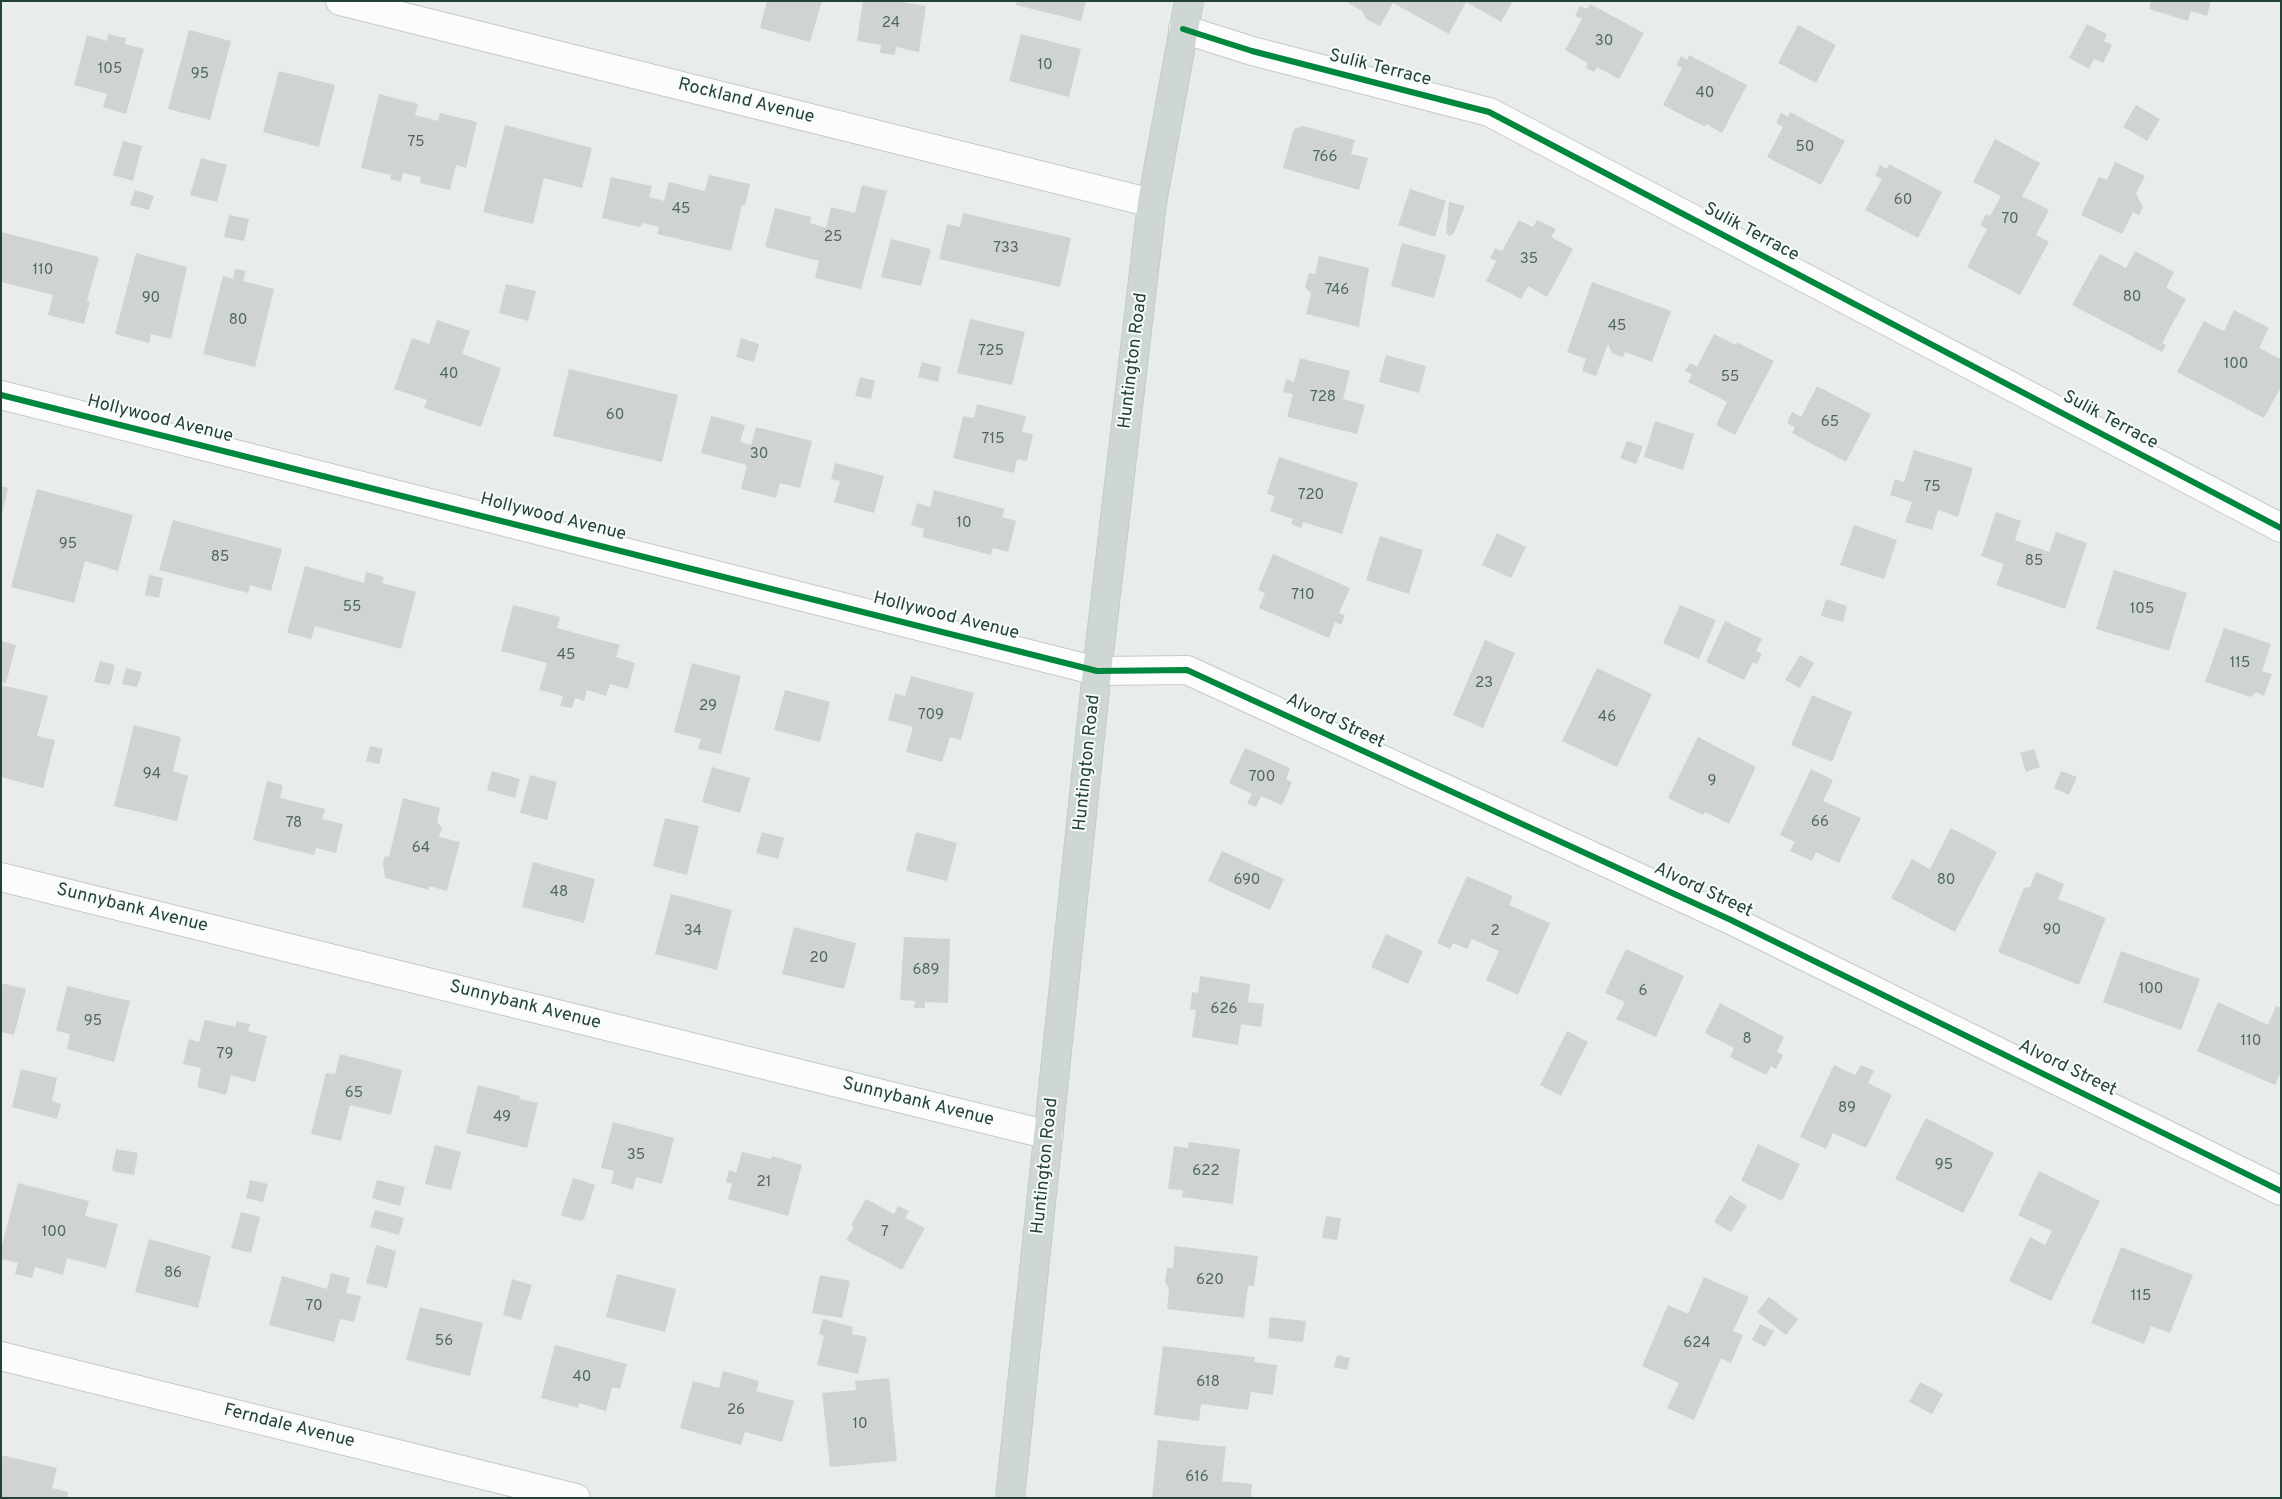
<!DOCTYPE html>
<style>
body{margin:0}
#map{position:relative;width:2282px;height:1499px;overflow:hidden;background:#e8edeb;font-family:Overpass,sans-serif}
canvas{display:block}
.frame{position:absolute;inset:0;border:2px solid #24423a;pointer-events:none}
</style>
<div id="map">
<canvas width="2282" height="1499"></canvas>
<div class="frame"></div>
</div>
<script>
const ctx = document.querySelector('canvas').getContext('2d');
ctx.lineJoin = 'round';
function fillPath(path, color) { ctx.fillStyle = color; ctx.fill(path, 'evenodd'); }
const shape = rows => new Path2D(rows.map(r => 'M' + r).join(''));
function strokePath(path, color, width, dash) { ctx.strokeStyle = color; ctx.lineWidth = width; ctx.lineCap = dash ? 'butt' : 'round'; ctx.setLineDash(dash || []); ctx.stroke(path); }
function drawText(font, color, halo, rows, align = 'center') {
  ctx.font = font + ' Overpass,sans-serif'; ctx.lineWidth = 4; ctx.setLineDash([]); ctx.textBaseline = 'middle'; ctx.strokeStyle = halo; ctx.fillStyle = color; for (const [text, x, y, turn = 0] of rows) {
    ctx.save(); ctx.translate(x, y); ctx.rotate((+turn || 0) * Math.PI / 180); ctx.textAlign = isNaN(turn) ? turn : align; if (halo) ctx.strokeText(text, 0, 0); ctx.fillText(text, 0, 0); ctx.restore();
  }
}
fillPath(shape([
 [767,1,822,1,810,42,760,28],
 [863,1,896,1,926,6,919,52,896,47,895,55,880,53,881,45,857,41],
 [1017,1,1086,1,1081,21,1016,5],
 [1345,1,1513,1,1501,22,1466,2,1449,34,1393,3,1380,26,1366,19,1362,11],
 [2151,1,2211,1,2207,16,2191,11,2188,21,2149,9],
 [1590,4,1644,33,1619,79,1597,67,1594,72,1586,68,1588,63,1565,50,1582,19,1575,16,1580,6,1587,9],
 [2087,24,2107,34,2104,41,2112,45,2103,63,2094,59,2089,69,2069,58],
 [1798,25,1836,45,1816,83,1778,63],
 [189,30,231,41,210,120,168,109],
 [108,34,126,38,125,44,144,49,126,114,103,107,107,94,74,85,87,35,107,41],
 [1021,34,1081,49,1069,97,1009,81],
 [1689,55,1747,85,1722,133,1706,124,1705,127,1663,105,1682,68,1676,65,1681,56,1687,60],
 [279,71,335,85,319,147,263,132],
 [379,94,418,104,415,115,438,121,440,113,477,122,466,168,456,165,450,190,420,183,421,177,403,173,401,182,390,179,391,175,361,168],
 [2136,105,2160,119,2147,141,2123,127],
 [1790,112,1845,141,1821,185,1767,157,1783,127,1776,123,1781,113,1788,117],
 [505,125,592,148,582,188,544,178,533,224,483,212],
 [1303,126,1355,140,1351,154,1368,158,1359,190,1283,168,1294,129],
 [1995,139,2040,163,2022,196,2049,210,2036,235,2049,242,2020,295,1967,267,1987,229,1980,225,1986,214,1990,216,2001,196,1973,182],
 [123,141,142,146,133,181,113,175],
 [201,158,227,165,217,202,190,195],
 [2115,162,2145,176,2136,193,2143,207,2139,215,2133,212,2122,234,2081,215,2099,177,2107,180],
 [1889,164,1942,192,1918,238,1865,210,1882,179,1875,176,1880,165,1887,169],
 [709,175,750,184,745,205,742,205,731,251,657,234,659,227,644,223,639,227,602,218,611,177,652,186,649,197,664,201,669,182,705,191],
 [862,185,887,191,861,289,815,278,819,261,765,247,775,208,811,217,810,223,826,228,831,207,855,213],
 [1410,189,1446,201,1435,237,1398,225],
 [135,190,154,196,149,210,130,205],
 [1449,202,1465,206,1454,233,1450,236,1446,233],
 [963,213,1071,238,1060,287,939,259,947,224,960,227],
 [229,215,249,219,244,241,224,237],
 [1519,220,1533,227,1537,220,1556,229,1551,237,1573,249,1547,297,1528,286,1521,299,1486,281,1496,261,1490,258,1495,248,1502,251],
 [1,232,99,257,87,301,90,301,84,324,48,315,53,295,1,282],
 [891,239,931,249,921,286,881,277],
 [1402,243,1446,255,1434,298,1391,286],
 [2135,251,2174,272,2166,288,2186,299,2162,343,2166,345,2162,352,2072,305,2100,254,2126,268],
 [136,253,187,267,171,339,151,334,149,343,115,334],
 [1319,256,1369,268,1359,327,1306,314,1311,294,1305,287,1309,273,1315,274],
 [235,269,246,271,243,281,274,289,255,367,203,354,223,276,233,279],
 [1592,282,1671,311,1652,362,1625,352,1623,357,1612,353,1608,344,1596,376,1582,371,1586,359,1567,352],
 [506,284,536,291,528,321,499,313],
 [2234,310,2269,328,2259,348,2281,359,2281,387,2264,418,2177,372,2204,321,2224,331],
 [970,319,1025,332,1012,385,957,373],
 [437,320,470,331,462,354,501,368,481,427,424,408,427,400,394,389,412,338,429,344],
 [1714,334,1736,345,1737,342,1774,361,1735,435,1716,425,1727,402,1688,382,1692,374,1685,371,1690,363,1697,367],
 [741,338,759,344,754,362,736,357],
 [1386,355,1426,366,1419,393,1379,382],
 [1300,358,1350,371,1343,399,1365,405,1357,434,1287,417,1293,394,1283,392,1286,379,1294,382],
 [922,362,941,367,938,382,918,377],
 [569,369,678,395,662,462,553,436],
 [860,377,875,381,871,399,855,396],
 [1817,386,1871,414,1846,462,1792,433,1795,427,1787,423,1792,412,1801,417],
 [977,404,1026,416,1022,432,1033,434,1027,461,1017,459,1014,473,953,458,963,416,974,418],
 [711,416,745,425,740,442,751,445,756,427,812,441,800,488,780,483,776,498,741,489,747,465,701,453],
 [1655,421,1694,434,1683,470,1644,457],
 [1627,441,1643,446,1636,464,1620,458],
 [1914,450,1973,468,1958,517,1938,510,1932,530,1905,522,1912,502,1890,495,1895,479,1904,482],
 [1279,457,1358,483,1342,534,1303,522,1301,528,1291,524,1293,519,1270,511,1275,496,1267,494],
 [835,463,884,476,874,513,834,502,840,481,831,479],
 [1,486,8,488,2,514,1,514],
 [37,489,133,515,118,571,85,561,74,603,11,587],
 [934,490,1005,509,1002,517,1016,521,1008,552,993,548,991,555,922,537,924,529,911,525,917,503,930,507],
 [1996,512,2021,521,2015,540,2049,552,2056,532,2087,543,2065,609,1996,585,2004,564,1981,556],
 [173,520,282,549,271,591,250,585,248,593,159,570],
 [1854,525,1897,540,1884,579,1840,565],
 [1497,533,1526,547,1511,578,1482,565],
 [1380,536,1423,550,1409,594,1366,580],
 [1273,554,1350,588,1339,613,1345,615,1341,625,1335,622,1329,638,1259,608,1265,593,1258,590],
 [305,566,364,583,366,572,384,577,382,583,416,592,401,649,315,626,311,639,287,633],
 [2114,570,2187,593,2169,651,2096,629],
 [149,575,163,578,159,598,145,595],
 [1826,599,1847,606,1843,622,1821,616],
 [513,605,560,617,557,628,620,645,616,657,635,663,628,689,610,684,606,696,587,690,584,701,575,698,572,708,560,706,563,696,539,690,547,663,501,651],
 [1680,605,1716,620,1699,659,1663,643],
 [1725,621,1762,639,1756,651,1762,654,1757,664,1753,662,1744,680,1706,662],
 [2224,628,2271,644,2262,671,2272,674,2264,696,2256,692,2251,697,2205,682],
 [1485,640,1515,653,1483,728,1453,715],
 [1,641,16,645,6,683,1,682],
 [1800,655,1814,663,1800,688,1785,680],
 [100,661,115,665,110,685,94,682],
 [692,663,741,676,721,754,698,749,701,739,674,732],
 [126,668,142,672,137,687,122,684],
 [1597,668,1652,694,1617,767,1562,741],
 [911,676,974,693,961,740,950,737,942,762,906,752,913,727,888,720,895,693,905,696],
 [1,685,48,696,37,736,55,740,43,788,1,777],
 [785,690,830,702,820,742,774,730],
 [1812,695,1852,712,1832,762,1791,745],
 [134,725,181,737,173,771,188,776,177,821,114,806],
 [1698,737,1756,767,1729,824,1705,812,1703,815,1668,798],
 [370,746,383,749,379,764,366,761],
 [1245,748,1290,768,1286,779,1292,782,1282,805,1261,796,1256,807,1247,803,1252,794,1229,783],
 [2034,749,2040,767,2026,772,2020,753],
 [712,767,750,778,740,813,702,802],
 [1811,769,1833,780,1823,801,1861,818,1839,863,1816,852,1812,861,1790,851,1795,842,1780,835],
 [492,771,520,779,515,798,487,790],
 [2061,771,2077,777,2069,795,2054,788],
 [530,775,557,782,547,820,520,813],
 [267,781,283,785,280,798,325,809,322,819,343,824,336,853,316,848,314,855,253,840],
 [403,798,440,808,437,822,442,828,439,837,460,842,447,891,429,886,429,890,385,878,383,863,385,856,389,857],
 [665,818,699,826,687,875,653,866],
 [1951,828,1997,852,1955,932,1891,898,1912,859,1930,869],
 [762,832,784,838,778,859,756,853],
 [916,832,957,843,947,881,906,871],
 [1222,851,1284,879,1270,910,1208,881],
 [533,862,595,879,584,923,522,907],
 [2036,872,2064,884,2058,899,2106,918,2079,985,1998,952,2024,888,2030,887],
 [1467,876,1513,896,1509,905,1550,923,1518,995,1486,980,1499,951,1472,939,1467,949,1453,943,1450,949,1437,943],
 [671,894,732,910,717,970,655,954],
 [794,927,856,943,844,989,782,974],
 [1386,934,1423,951,1408,984,1371,967],
 [904,937,950,939,948,1003,925,1002,925,1008,914,1008,915,1001,900,1000],
 [1626,949,1684,976,1656,1037,1616,1019,1625,1002,1605,993],
 [2121,951,2200,979,2181,1030,2103,1002],
 [1200,976,1250,984,1248,1002,1264,1004,1261,1027,1241,1024,1238,1045,1192,1037,1196,1010,1190,1009,1192,992,1198,993],
 [1,983,26,989,14,1035,1,1032],
 [67,986,130,1001,114,1062,67,1049,70,1034,56,1031],
 [2218,1002,2268,1025,2276,1006,2281,1008,2281,1071,2275,1085,2197,1051],
 [1720,1003,1784,1037,1777,1052,1783,1055,1776,1069,1771,1066,1766,1075,1730,1057,1734,1048,1705,1033],
 [205,1020,235,1027,237,1021,250,1024,248,1031,267,1036,255,1082,231,1075,226,1095,197,1087,201,1068,183,1064,189,1039,199,1042],
 [1567,1031,1588,1042,1561,1096,1540,1085],
 [340,1054,402,1070,391,1115,350,1105,341,1141,311,1134,326,1073,335,1074],
 [1834,1065,1855,1075,1861,1065,1874,1071,1868,1083,1892,1095,1866,1148,1833,1133,1826,1149,1800,1137],
 [21,1069,57,1078,52,1101,61,1104,57,1119,12,1107],
 [478,1085,520,1096,519,1099,538,1103,527,1148,466,1133],
 [1926,1118,1994,1153,1963,1213,1895,1179],
 [613,1122,674,1138,662,1184,636,1177,633,1190,611,1183,614,1171,601,1168],
 [1189,1142,1240,1149,1233,1204,1182,1197,1183,1190,1168,1189,1174,1146,1188,1148],
 [1758,1144,1800,1164,1782,1201,1741,1181],
 [435,1145,461,1152,451,1190,425,1184],
 [116,1149,138,1153,134,1175,116,1172,112,1170],
 [742,1152,771,1159,772,1156,802,1165,788,1216,728,1199,732,1184,726,1182,729,1170,736,1173],
 [2039,1171,2100,1201,2051,1301,2009,1281,2030,1237,2045,1245,2052,1231,2018,1215],
 [573,1178,595,1185,584,1219,580,1221,561,1215],
 [250,1180,268,1184,263,1202,246,1198],
 [377,1180,405,1187,400,1206,372,1198],
 [18,1183,89,1201,85,1216,118,1224,106,1268,67,1258,63,1275,35,1267,32,1278,15,1274,18,1263,1,1259,1,1249],
 [1730,1195,1747,1206,1731,1232,1714,1222],
 [866,1199,894,1214,898,1206,909,1211,905,1218,925,1228,902,1270,846,1240,854,1227,851,1225],
 [375,1210,404,1218,399,1235,370,1227],
 [241,1212,260,1217,251,1253,231,1248],
 [1326,1216,1341,1218,1337,1240,1322,1238],
 [149,1239,211,1256,198,1308,135,1292],
 [376,1245,396,1251,387,1288,366,1283],
 [1175,1246,1258,1256,1254,1286,1248,1286,1244,1318,1167,1309,1169,1289,1165,1282,1167,1268,1173,1268],
 [2121,1247,2193,1275,2170,1333,2151,1326,2144,1344,2091,1323],
 [331,1273,350,1278,346,1293,361,1296,354,1322,340,1319,334,1342,269,1325,282,1276,327,1289],
 [617,1274,676,1289,665,1332,606,1317],
 [820,1275,850,1281,842,1318,812,1313],
 [1704,1277,1749,1297,1733,1331,1743,1335,1731,1363,1721,1358,1694,1420,1667,1408,1679,1383,1642,1366,1668,1305,1688,1314],
 [512,1279,532,1285,521,1320,503,1315],
 [1769,1297,1798,1319,1786,1335,1757,1312],
 [420,1307,483,1323,470,1376,406,1360],
 [1270,1317,1306,1321,1303,1342,1268,1338],
 [823,1319,853,1327,852,1334,867,1337,858,1374,817,1365,824,1336,819,1334],
 [1760,1324,1774,1331,1765,1347,1752,1340],
 [555,1345,627,1364,620,1389,612,1387,606,1411,579,1403,578,1408,541,1398],
 [1163,1346,1255,1357,1254,1362,1277,1365,1273,1395,1251,1392,1248,1410,1201,1404,1199,1421,1154,1415],
 [1337,1355,1350,1358,1347,1370,1334,1367],
 [723,1371,759,1381,756,1391,794,1401,782,1442,745,1432,741,1445,680,1428,693,1381,719,1388],
 [889,1378,897,1461,830,1467,822,1393,856,1390,855,1381],
 [1920,1382,1943,1394,1932,1414,1909,1402],
 [1158,1440,1226,1447,1222,1481,1252,1484,1251,1498,1152,1498],
 [1,1455,57,1468,52,1488,68,1492,67,1498,1,1498]
]), '#cfd4d2');
const minor = shape([
 [340,1,1152,203],
 [1183,29,1252,51,1489,112,2281,528],
 [1,395,1097,671,1187,670,1731,920,2281,1191],
 [1,877,1049,1135],
 [1,1356,576,1498]
]);
const major = shape([
 [1010,1498,1097,671,1152,203,1189,1]
]);
strokePath(minor, '#c5cac8', 30);
strokePath(major, '#c3ccc9', 30);
strokePath(minor, '#fcfcfc', 28);
strokePath(major, '#cfd7d5', 28);
strokePath(shape([
 [1183,29,1252,51,1489,112,2281,528],
 [1,395,1097,671,1187,670,1731,920,2281,1191]
]), '#00873e', 6);
drawText('15px', '#506761', null, [
 ["24",891,24],
 ["30",1604,42],
 ["10",1045,66],
 ["105",110,70],
 ["95",200,75],
 ["40",1705,94],
 ["75",416,143],
 ["50",1805,148],
 ["766",1325,158],
 ["60",1903,201],
 ["45",681,210],
 ["70",2010,220],
 ["25",833,238],
 ["733",1006,249],
 ["35",1529,260],
 ["110",43,271],
 ["746",1337,291],
 ["80",2132,298],
 ["90",151,299],
 ["80",238,321],
 ["45",1617,327],
 ["725",991,352],
 ["100",2236,365],
 ["40",449,375],
 ["55",1730,378],
 ["728",1323,398],
 ["60",615,416],
 ["65",1830,423],
 ["715",993,440],
 ["30",759,455],
 ["75",1932,488],
 ["720",1311,496],
 ["10",964,524],
 ["95",68,545],
 ["85",220,558],
 ["85",2034,562],
 ["710",1303,596],
 ["55",352,608],
 ["105",2142,610],
 ["45",566,656],
 ["115",2240,664],
 ["23",1484,684],
 ["29",708,707],
 ["709",931,716],
 ["46",1607,718],
 ["94",152,775],
 ["700",1262,778],
 ["9",1712,782],
 ["66",1820,823],
 ["78",294,824],
 ["64",421,849],
 ["690",1247,881],
 ["80",1946,881],
 ["48",559,893],
 ["90",2052,931],
 ["34",693,932],
 ["2",1495,932],
 ["20",819,959],
 ["689",926,971],
 ["100",2151,990],
 ["6",1643,992],
 ["626",1224,1010],
 ["95",93,1022],
 ["8",1747,1040],
 ["110",2251,1042],
 ["79",225,1055],
 ["65",354,1094],
 ["89",1847,1109],
 ["49",502,1118],
 ["35",636,1156],
 ["95",1944,1166],
 ["622",1206,1172],
 ["21",764,1183],
 ["100",54,1233],
 ["7",885,1233],
 ["86",173,1274],
 ["620",1210,1281],
 ["115",2141,1297],
 ["70",314,1307],
 ["56",444,1342],
 ["624",1697,1344],
 ["40",582,1378],
 ["618",1208,1383],
 ["26",736,1411],
 ["10",860,1425],
 ["616",1197,1478]
]);
drawText('18px', '#24423a', '#f7fbf9', [
 ["Sulik Terrace",1380,69,14],
 ["Rockland Avenue",746,102,14],
 ["Sulik Terrace",1751,233,28],
 ["Huntington Road",1134,361,-83],
 ["Hollywood Avenue",160,420,14],
 ["Sulik Terrace",2110,421,28],
 ["Hollywood Avenue",553,518,14],
 ["Hollywood Avenue",946,617,14],
 ["Alvord Street",1335,722,25],
 ["Huntington Road",1088,763,-84],
 ["Alvord Street",1703,891,25],
 ["Sunnybank Avenue",132,909,14],
 ["Sunnybank Avenue",525,1006,14],
 ["Alvord Street",2067,1069,26],
 ["Sunnybank Avenue",918,1103,14],
 ["Huntington Road",1046,1166,-84],
 ["Ferndale Avenue",289,1427,14]
]);
</script>
